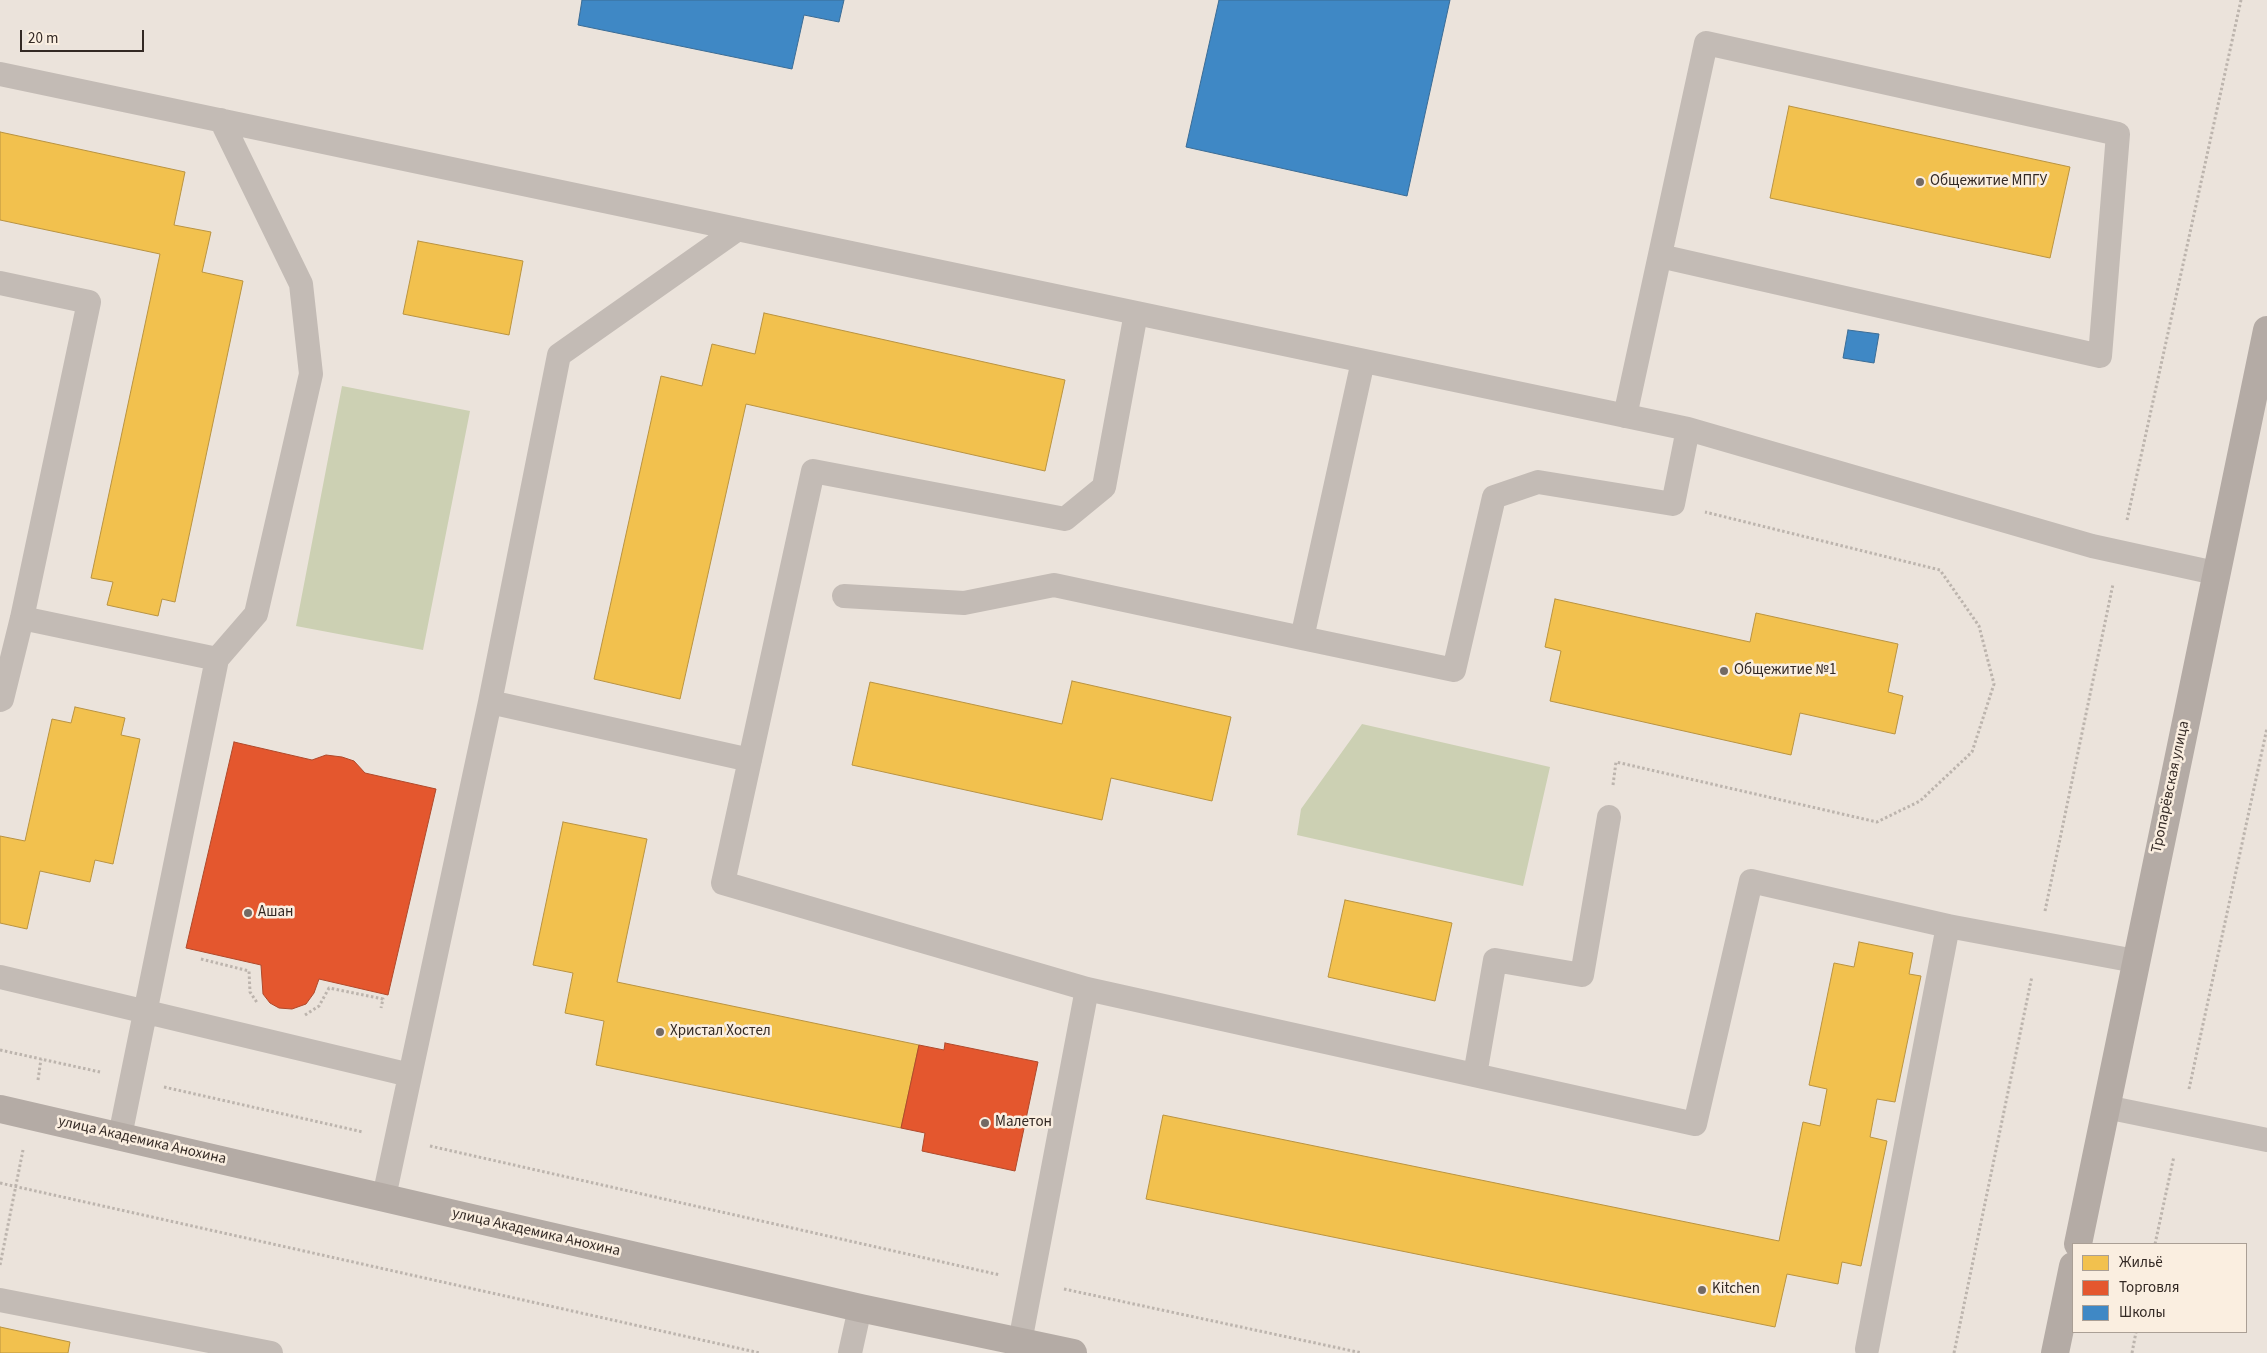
<!DOCTYPE html>
<meta charset="utf-8">
<style>
body{margin:0}
#map{position:relative;width:2267px;height:1353px;overflow:hidden;background:#ebe3db;font-family:"Source Sans 3",sans-serif}
canvas{display:block}
.legend{position:absolute;left:2072px;top:1243px;width:175px;height:90px;box-sizing:border-box;background:#faeee0;border:1px solid #aa9f95;margin:0;padding:6px 9px;list-style:none;font-size:15px;color:#332924}
.legend li{display:flex;align-items:center;gap:10px;height:25px}
.legend b{width:25px;border:1px solid #aa9f95}
.scale{position:absolute;left:20px;top:30px;width:124px;height:22px;box-sizing:border-box;border:2px solid #332924;border-top:0;padding-left:6px;font-size:15px;line-height:18px;white-space:nowrap;color:#332924;-webkit-text-stroke:4px #faeee0;paint-order:stroke}
</style>
<div id="map">
<canvas width="2267" height="1353"></canvas>
<ul class="legend">
<li><b style="height:14px;background:#f2c14e"></b>Жильё</li>
<li><b style="height:14px;background:#e4572e"></b>Торговля</li>
<li><b style="height:14px;background:#3f88c5"></b>Школы</li>
</ul>
<div class="scale">20 m</div>
</div>
<script>
const ctx = document.querySelector('canvas').getContext('2d');
ctx.lineJoin = 'round';
function fillPath(path, color) { ctx.fillStyle = color; ctx.fill(path, 'evenodd'); }
const shape = rows => new Path2D(rows.map(r => 'M' + r).join(''));
function strokePath(path, color, width, dash) { ctx.strokeStyle = color; ctx.lineWidth = width; ctx.lineCap = dash ? 'butt' : 'round'; ctx.setLineDash(dash || []); ctx.stroke(path); }
function drawText(font, color, halo, rows, align = 'center') {
  ctx.font = font + ' "Source Sans 3",sans-serif'; ctx.lineWidth = 5; ctx.setLineDash([]); ctx.textBaseline = 'middle'; ctx.strokeStyle = halo; ctx.fillStyle = color; for (const [text, x, y, turn = 0] of rows) {
    ctx.save(); ctx.translate(x, y); ctx.rotate((+turn || 0) * Math.PI / 180); ctx.textAlign = isNaN(turn) ? turn : align; if (halo) ctx.strokeText(text, 0, 0); ctx.fillText(text, 0, 0); ctx.restore();
  }
}
fillPath(shape([
 [342,386,470,411,423,650,296,626],
 [1362,724,1550,767,1523,886,1297,835,1301,809]
]), '#ccd0b3');
const homes = shape([
 [1789,106,2070,167,2050,258,1770,198,1789,106],
 [0,132,185,172,174,225,211,232,202,272,243,281,175,602,162,599,158,616,107,605,113,582,91,578,160,254,0,220,0,132],
 [418,241,523,261,509,335,403,314,418,241],
 [764,313,1065,380,1045,471,746,404,680,699,594,679,661,376,702,386,712,344,755,354,764,313],
 [1555,599,1750,642,1756,613,1898,644,1888,692,1903,696,1895,734,1800,713,1791,755,1550,701,1561,651,1545,647,1555,599],
 [1072,681,1231,717,1212,801,1111,778,1102,820,852,765,870,682,1062,724,1072,681],
 [75,707,125,718,121,735,140,739,113,864,95,860,90,882,40,871,27,929,0,923,0,836,25,841,52,719,71,723,75,707],
 [563,822,647,839,617,982,919,1045,901,1128,596,1065,604,1021,565,1013,573,973,533,965,563,822],
 [1345,900,1452,923,1435,1001,1328,977,1345,900],
 [1859,942,1913,953,1909,974,1921,976,1895,1102,1877,1099,1870,1137,1887,1141,1861,1266,1842,1262,1838,1284,1787,1274,1775,1327,1146,1199,1163,1115,1779,1241,1803,1122,1820,1126,1827,1089,1809,1085,1834,963,1854,967,1859,942],
 [0,1327,70,1342,68,1353,0,1353,0,1327]
]);
fillPath(homes, '#f2c14e');
strokePath(homes, '#b99341', 1);
const shops = shape([
 [234,742,312,760,326,755,342,757,354,761,365,773,436,789,388,995,319,979,314,993,306,1004,292,1009,279,1008,270,1003,263,994,261,965,186,948,234,742],
 [945,1043,1038,1062,1015,1171,922,1151,925,1133,901,1128,919,1045,944,1050,945,1043]
]);
fillPath(shops, '#e4572e');
strokePath(shops, '#af492b', 1);
const schools = shape([
 [582,0,844,0,839,22,804,15,792,69,578,25,582,0],
 [1219,0,1450,0,1407,196,1186,147,1219,0],
 [1848,330,1879,334,1874,363,1843,358,1848,330]
]);
fillPath(schools, '#3f88c5');
strokePath(schools, '#3b6c95', 1);
strokePath(shape([
 [2127,520,2241,0],
 [1613,785,1616,762,1877,822,1920,801,1972,752,1994,684,1979,626,1940,570,1705,512],
 [2045,911,2113,584],
 [201,959,249,971,250,992,258,1004],
 [305,1015,319,1006,329,988,383,999,381,1008],
 [0,1050,100,1072],
 [38,1080,41,1059],
 [164,1087,363,1132],
 [2189,1089,2267,728],
 [430,1146,1000,1275],
 [0,1183,760,1353],
 [2155,1244,2174,1156],
 [0,1265,23,1150],
 [1064,1289,1362,1353],
 [1954,1353,2032,976],
 [2132,1353,2136,1332]
]), '#bcb4ad', 3, [2.5, 2.5]);
strokePath(shape([
 [0,74,1688,429,2092,546,2215,573],
 [0,283,89,302,22,618,2,699,0,700],
 [1136,313,1104,487,1065,519,813,471,723,883,1087,989,1695,1124,1751,881,1948,926,1867,1349],
 [1363,361,1302,638,1454,670,1494,497,1538,482,1673,504,1688,429],
 [1625,416,1706,43,2118,134,2100,356,1660,256],
 [844,596,964,603,1054,585,1302,638],
 [22,618,217,659,256,614,311,374,301,284,221,120],
 [490,702,750,760],
 [1948,926,2135,961],
 [0,977,410,1075],
 [1475,1075,1495,960,1582,975,1609,817],
 [2106,1107,2267,1140],
 [120,1136,217,659],
 [384,1197,490,702,559,355,738,229],
 [0,1300,271,1353],
 [1020,1342,1087,989],
 [850,1353,860,1308]
]), '#c3bbb5', 24);
strokePath(shape([
 [0,1109,860,1308,1073,1353],
 [2078,1244,2267,330],
 [2055,1353,2073,1266]
]), '#b4aba5', 28);
for (const [x, y, r, color] of [
 [1920,182,5,"#736a64"],
 [1724,671,5,"#736a64"],
 [248,913,5,"#736a64"],
 [660,1032,5,"#736a64"],
 [985,1123,5,"#736a64"],
 [1702,1290,5,"#736a64"]
]) { const dot = new Path2D(); dot.arc(x, y, r, 0, 2 * Math.PI); ctx.fillStyle = color; ctx.fill(dot); strokePath(dot, '#faeee0', 2); }
drawText('15px', '#332924', '#faeee0', [
 ["Общежитие МПГУ",1930,182],
 ["Общежитие №1",1734,671],
 ["Ашан",258,913],
 ["Христал Хостел",670,1032],
 ["Малетон",995,1123],
 ["Kitchen",1712,1290]
], 'left');
drawText('15px', '#332924', '#faeee0', [
 ["Тропарёвская улица",2171,787,-78],
 ["улица Академика Анохина",142,1141,13],
 ["улица Академика Анохина",536,1233,13]
]);
</script>
